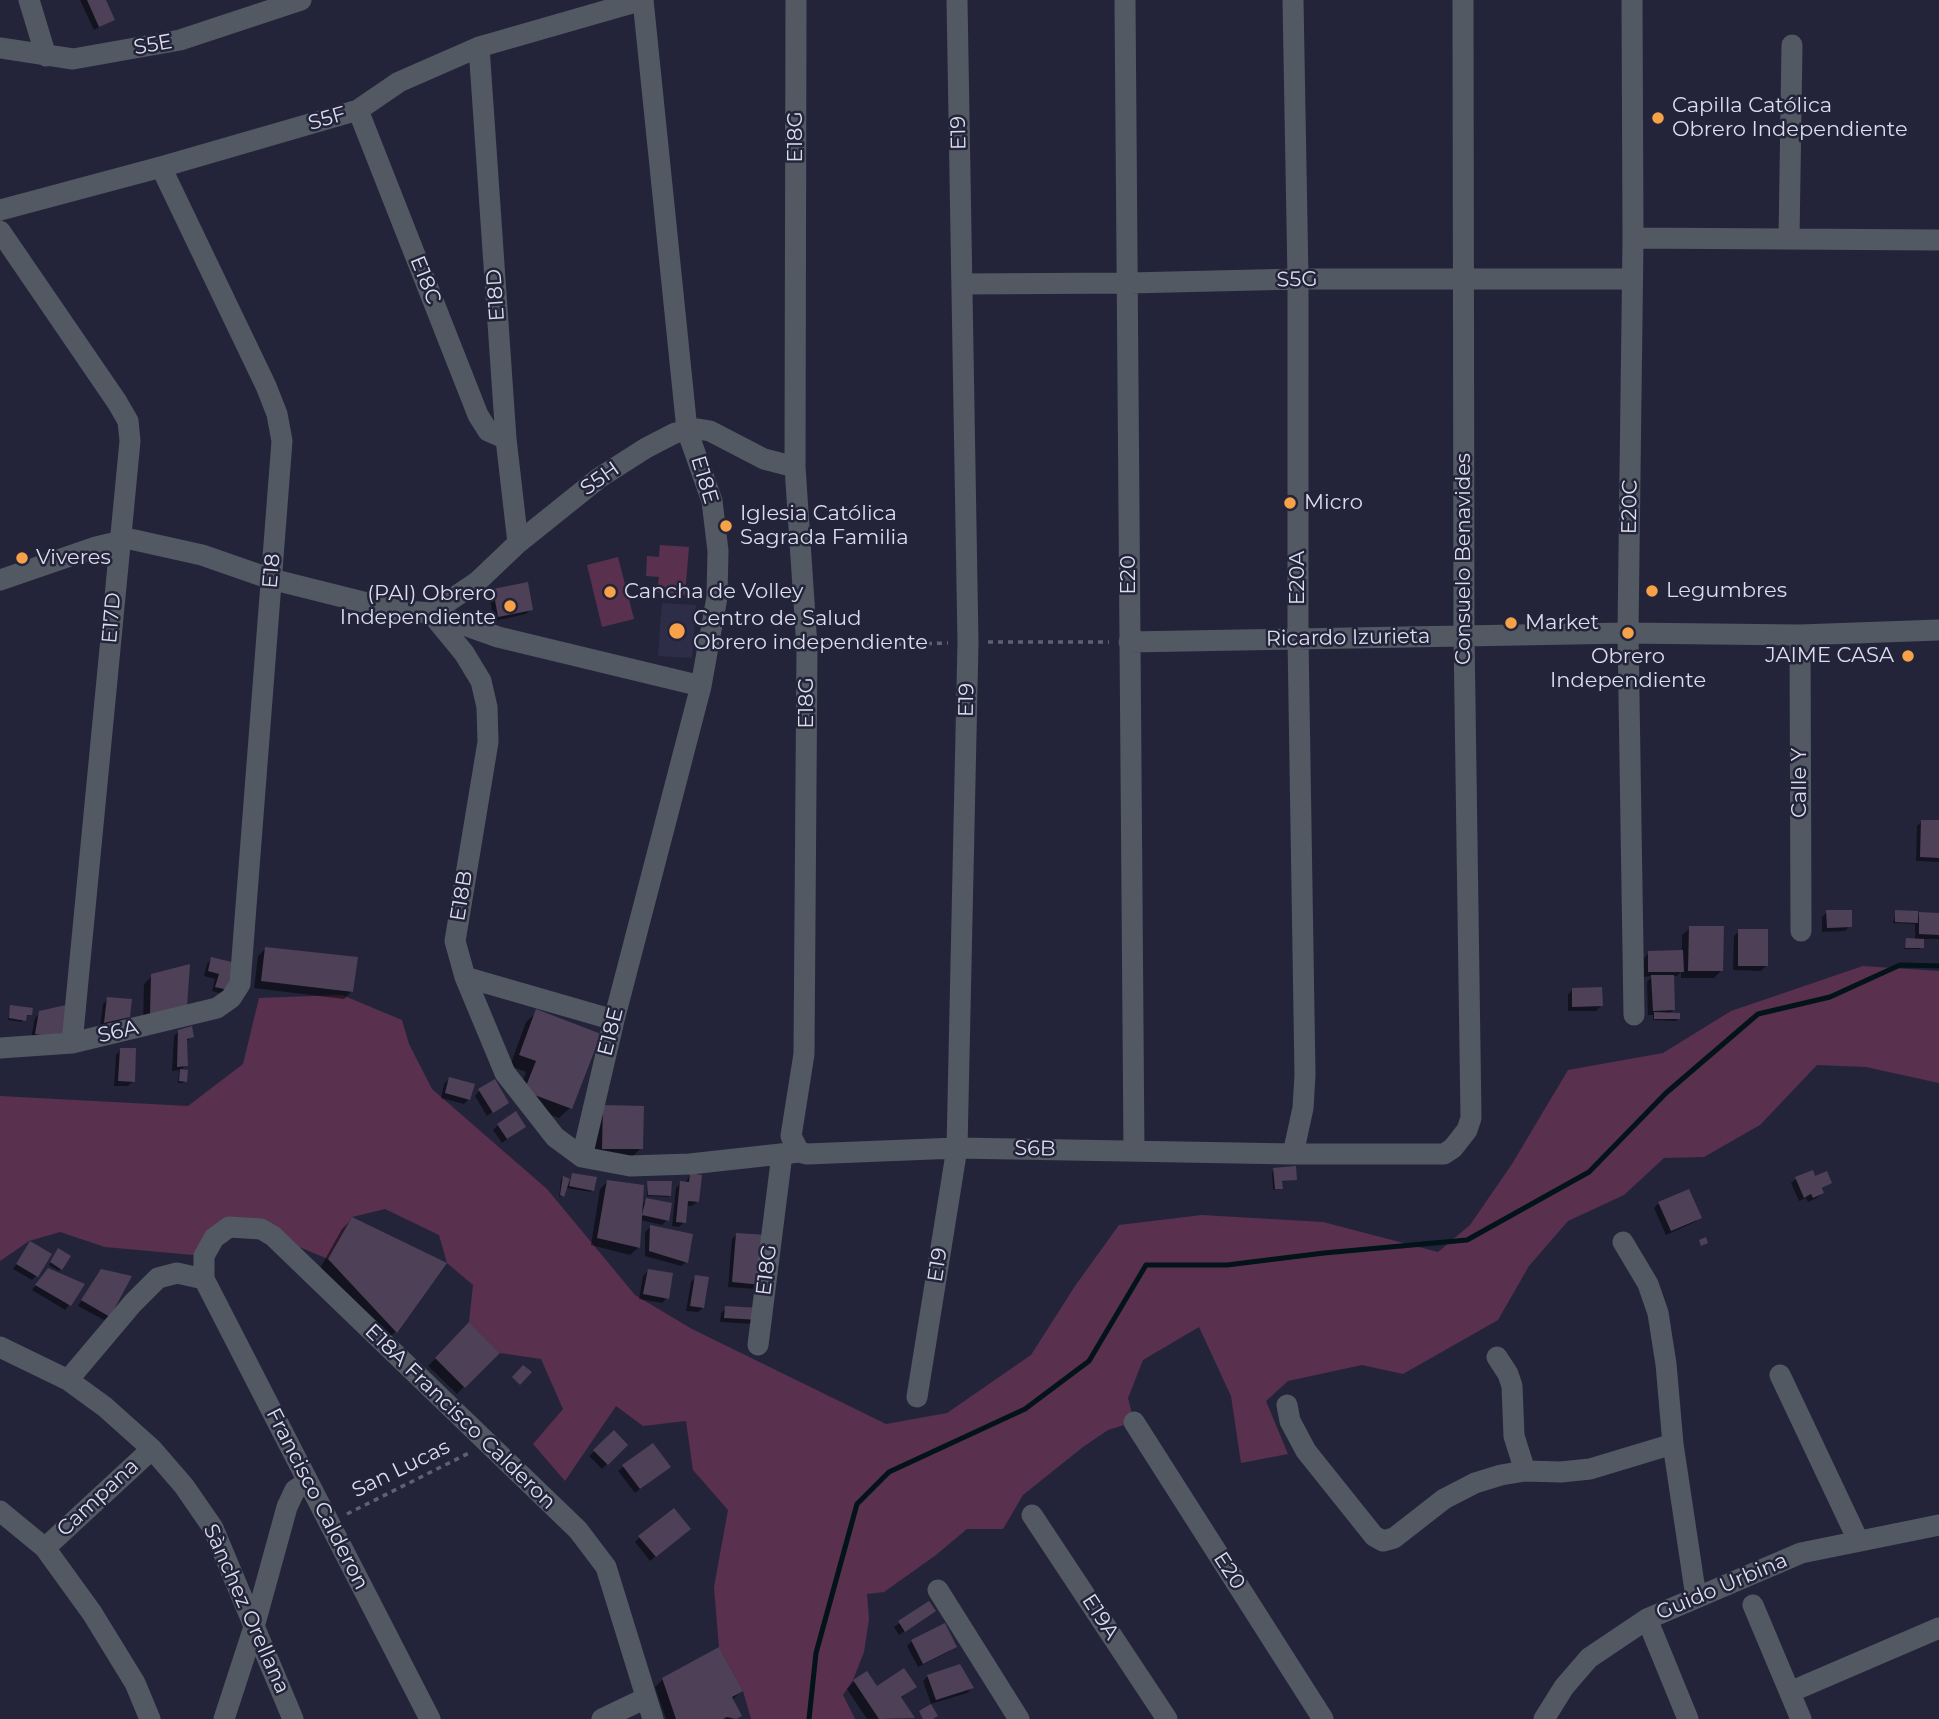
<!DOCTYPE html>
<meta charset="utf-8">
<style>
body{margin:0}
canvas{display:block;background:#23243a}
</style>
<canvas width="1939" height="1719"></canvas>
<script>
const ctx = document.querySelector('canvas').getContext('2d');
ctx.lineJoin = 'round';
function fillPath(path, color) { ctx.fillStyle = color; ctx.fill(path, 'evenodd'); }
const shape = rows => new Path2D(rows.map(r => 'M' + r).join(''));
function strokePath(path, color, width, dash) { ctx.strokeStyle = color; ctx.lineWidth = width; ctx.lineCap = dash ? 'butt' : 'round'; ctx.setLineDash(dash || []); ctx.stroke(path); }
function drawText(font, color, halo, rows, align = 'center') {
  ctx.font = font + ' Montserrat,sans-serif'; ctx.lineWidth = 5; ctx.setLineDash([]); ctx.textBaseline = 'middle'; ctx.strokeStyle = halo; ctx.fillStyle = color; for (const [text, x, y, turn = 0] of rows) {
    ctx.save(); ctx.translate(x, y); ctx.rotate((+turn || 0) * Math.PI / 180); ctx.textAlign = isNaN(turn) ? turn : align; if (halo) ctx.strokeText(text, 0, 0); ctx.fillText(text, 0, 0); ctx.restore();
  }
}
fillPath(shape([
 [662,603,696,605,692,658,658,656]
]), '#2d2d48');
fillPath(shape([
 [660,545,689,547,685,595,657,592,659,577,646,576,647,556,659,557],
 [618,557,634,619,602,627,587,565],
 [1863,966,1939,971,1939,1083,1866,1067,1817,1065,1760,1125,1704,1157,1664,1158,1624,1195,1568,1221,1529,1266,1498,1320,1403,1374,1362,1365,1288,1381,1266,1401,1288,1454,1241,1463,1231,1396,1199,1327,1143,1360,1128,1398,1134,1422,1108,1430,1083,1447,1023,1495,1003,1529,967,1529,936,1555,884,1592,867,1594,869,1619,864,1652,853,1680,843,1695,855,1719,751,1719,743,1691,719,1647,714,1587,728,1510,693,1470,686,1421,643,1426,616,1406,565,1481,533,1444,563,1409,541,1359,500,1353,469,1322,473,1285,447,1263,439,1235,385,1209,352,1217,328,1259,249,1226,204,1256,105,1247,60,1232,29,1241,0,1261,0,1096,188,1106,243,1064,259,998,342,995,402,1020,409,1044,432,1089,547,1189,635,1295,692,1329,886,1424,947,1413,1031,1355,1075,1286,1119,1225,1202,1215,1323,1222,1438,1252,1470,1225,1512,1164,1568,1070,1663,1053,1731,1011]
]), '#59304d');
fillPath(shape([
 [80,0,104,0,113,19,94,30],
 [493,590,531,609,526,614,494,621,489,595],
 [1922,821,1939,822,1939,862,1916,861,1917,826],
 [1827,912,1850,926,1845,931,1822,932,1822,917],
 [1896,912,1916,918,1920,914,1939,914,1939,939,1922,939,1920,949,1904,949,1907,940,1915,941,1915,924,1893,923],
 [1690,928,1721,971,1714,978,1681,978,1681,972,1677,976,1672,976,1674,1009,1668,1015,1678,1019,1676,1021,1653,1020,1653,1015,1648,1015,1647,982,1652,976,1644,977,1644,958,1649,953,1682,952,1682,935],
 [1739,931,1766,966,1761,971,1733,970,1734,936],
 [266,948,352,991,344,999,254,988,258,956],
 [212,959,227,989,222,994,212,991,215,979,204,976,207,964],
 [152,976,185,1006,143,1022,144,984],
 [1573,990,1601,1006,1596,1011,1568,1011,1568,994],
 [108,999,129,1016,124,1021,100,1026,103,1004],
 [11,1007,30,1015,25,1016,22,1022,8,1020],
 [537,1012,570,1108,559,1118,515,1102,526,1072,510,1066,526,1022],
 [40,1013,50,1041,31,1038,35,1018],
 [179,1031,192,1036,187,1041,186,1065,180,1071,185,1081,183,1083,178,1083,179,1070,172,1071,174,1036],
 [120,1050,133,1081,128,1086,114,1086,116,1055],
 [449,1079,469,1099,464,1104,441,1098,444,1084],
 [479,1091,507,1102,487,1116,475,1096],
 [603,1107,641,1148,633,1156,595,1156,596,1115],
 [498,1125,524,1127,502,1143,493,1130],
 [1274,1170,1296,1179,1280,1182,1281,1188,1273,1190,1272,1172],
 [572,1175,593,1190,591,1192,566,1188,563,1196,559,1197,561,1180,563,1178,570,1180],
 [690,1175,697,1202,692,1206,686,1206,684,1222,679,1227,672,1226,676,1188,681,1183,685,1183],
 [1814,1178,1830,1183,1821,1190,1822,1193,1817,1198,1808,1202,1806,1198,1799,1201,1791,1183,1796,1179],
 [607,1182,641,1206,647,1199,667,1220,662,1225,640,1220,638,1248,630,1255,591,1245,600,1189],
 [648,1183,670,1195,668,1197,647,1196],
 [1659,1203,1699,1218,1695,1222,1666,1235,1654,1208],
 [352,1219,445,1263,395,1332,385,1342,319,1270,342,1229],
 [650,1227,686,1262,681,1266,645,1256,645,1232],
 [737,1234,765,1237,756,1289,728,1287,732,1239],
 [30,1243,37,1275,32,1280,13,1269],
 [57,1252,61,1269,59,1271,49,1265],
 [648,1271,667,1298,662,1303,639,1299,643,1276],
 [44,1275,69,1305,65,1310,32,1290],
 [97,1276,109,1316,104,1320,78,1306],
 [696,1277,703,1308,698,1312,686,1311,691,1282],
 [726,1308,759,1309,754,1324,720,1322,721,1313],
 [469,1325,497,1353,457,1394,428,1366],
 [614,1432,626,1445,602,1469,589,1456],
 [652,1445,664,1471,635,1493,618,1471],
 [684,1534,650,1561,635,1542,640,1537],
 [929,1603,934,1611,899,1635,894,1627],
 [912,1641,955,1647,950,1651,918,1667,907,1646],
 [928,1676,972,1688,967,1693,931,1704,923,1681],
 [663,1679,741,1691,732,1700,740,1715,736,1719,666,1719,655,1687],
 [854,1681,876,1688,915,1687,900,1699,913,1718,867,1719,847,1689]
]), '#0007');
strokePath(shape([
 [809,1719,816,1653,857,1504,889,1472,1025,1409,1089,1361,1146,1265,1227,1265,1324,1253,1467,1240,1589,1172,1666,1093,1758,1014,1830,997,1900,965,1939,966]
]), '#02131a', 5);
fillPath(shape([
 [87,0,106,0,115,20,99,27],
 [528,582,533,610,498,617,493,589],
 [1921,820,1939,820,1939,858,1920,857],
 [1826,910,1852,910,1852,927,1827,928],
 [1895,910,1918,911,1918,923,1895,922],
 [1919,912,1939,913,1939,935,1919,934],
 [1689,926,1724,926,1723,971,1688,971],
 [1738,929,1768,929,1768,966,1738,966],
 [1906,938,1924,939,1924,948,1905,948],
 [265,947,358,957,353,992,261,981],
 [1683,950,1684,972,1648,972,1648,951],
 [211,957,236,963,228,990,215,987,219,974,208,971],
 [190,964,187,1007,150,1015,151,974],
 [1651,975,1674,975,1675,1010,1653,1011],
 [1602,987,1603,1006,1572,1007,1572,988],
 [107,997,132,999,130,1017,104,1023],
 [10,1005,33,1008,32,1015,27,1015,26,1021,9,1018],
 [66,1005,63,1035,56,1037,35,1034,39,1011],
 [536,1009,601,1034,572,1109,524,1091,536,1061,519,1055],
 [1654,1012,1680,1013,1680,1019,1654,1019],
 [192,1026,194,1037,187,1039,188,1066,177,1067,178,1030],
 [120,1048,136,1048,135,1082,118,1081],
 [180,1069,188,1070,187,1082,179,1081],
 [449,1077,475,1084,470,1100,445,1093],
 [495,1079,509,1103,493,1113,478,1089],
 [603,1105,644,1106,643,1149,602,1149],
 [516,1111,526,1127,507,1139,497,1124],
 [1296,1166,1297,1180,1282,1181,1283,1189,1275,1189,1273,1168],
 [1813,1170,1815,1176,1827,1171,1832,1183,1822,1188,1824,1193,1813,1198,1811,1194,1804,1198,1795,1177],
 [572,1173,597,1177,594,1191,569,1186],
 [690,1173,702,1175,699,1202,688,1201,686,1223,676,1222,680,1181,689,1182],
 [563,1176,570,1179,564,1197,560,1195],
 [607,1180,644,1185,640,1248,597,1238],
 [647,1181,672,1181,671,1196,648,1195],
 [1689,1189,1702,1218,1671,1231,1658,1202],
 [646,1198,672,1203,669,1221,642,1215],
 [352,1217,447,1263,397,1333,328,1259],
 [650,1225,693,1234,688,1263,649,1251],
 [736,1233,767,1235,762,1285,732,1282],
 [1706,1237,1708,1243,1701,1246,1699,1240],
 [30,1241,52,1254,38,1277,16,1264],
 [58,1248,71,1256,62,1270,50,1262],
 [48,1268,85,1284,71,1306,35,1285],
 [101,1269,132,1276,110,1317,81,1300],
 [648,1269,673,1273,669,1299,643,1294],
 [695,1275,709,1277,704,1308,690,1306],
 [725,1306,761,1308,760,1320,724,1318],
 [469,1322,500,1353,465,1388,435,1358],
 [523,1365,532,1372,520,1385,512,1377],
 [614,1430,628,1445,608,1465,593,1450],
 [653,1443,671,1467,640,1489,622,1465],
 [674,1508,691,1529,656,1557,638,1536],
 [929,1601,936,1611,905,1632,898,1621],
 [945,1623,957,1647,923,1664,911,1640],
 [719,1647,743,1691,732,1697,742,1716,736,1719,727,1717,723,1719,676,1719,662,1678],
 [960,1664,974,1688,936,1700,927,1675],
 [904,1668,917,1687,901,1697,915,1718,879,1719,853,1680,867,1671,877,1686],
 [931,1704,938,1716,933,1719,923,1719,919,1711]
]), '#4d4057');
strokePath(shape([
 [988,642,1109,642],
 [827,646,948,643],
 [347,1514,471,1452]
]), '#5f6074', 3.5, [5, 5]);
strokePath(shape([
 [29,0,46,56],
 [796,0,795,467,807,647,804,1054,791,1136,799,1152],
 [1125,0,1134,1151],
 [1293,0,1298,279,1298,639,1305,1075,1303,1108,1293,1154],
 [1632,0,1633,238,1628,633,1634,1015],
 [479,47,506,439,518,543],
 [0,48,73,59,180,40,301,0],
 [358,110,478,415,488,431,506,439],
 [0,210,161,167,358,110,399,82,479,47,643,0,687,430,712,501,718,551,717,597,701,686,614,1020,582,1157],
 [0,231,117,402,128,421,130,441,72,1043],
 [1633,238,1939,240],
 [1789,239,1792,45],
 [962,284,1129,283,1298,279,1632,279],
 [0,580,96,547,130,539,202,555,271,579,395,610,431,613,498,637,701,686],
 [431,613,464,653,481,681,487,707,488,742,455,941,465,977,505,1073,555,1137,582,1157,630,1166,690,1164,799,1152,807,1154,957,1148,1293,1154,1444,1154,1453,1148,1467,1130,1471,1118,1464,635,1463,0],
 [431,613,477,582,518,543,599,478,646,448,675,433,698,429,710,431,764,459,795,467],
 [1800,635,1801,931],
 [1129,642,1628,633,1800,635,1939,630],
 [465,977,614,1020],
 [0,1048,72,1043,217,1008,231,998,240,984,282,441,277,414,266,386,161,167],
 [1623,1242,1648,1284,1658,1313,1666,1364,1673,1444,1696,1597],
 [758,1345,782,1154],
 [0,1347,68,1380,105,1407,152,1449,184,1486,213,1528,293,1719],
 [1497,1357,1508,1374,1512,1386,1514,1436,1525,1471],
 [1780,1375,1858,1540],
 [68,1380,133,1303,158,1278,177,1273,204,1279],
 [917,1397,957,1148,968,642,957,0],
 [1287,1405,1290,1421,1306,1451,1374,1536,1383,1541,1394,1538,1444,1499,1475,1483,1501,1475,1525,1471,1561,1472,1590,1469,1673,1444],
 [1134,1422,1323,1719],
 [0,1511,45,1548,92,1613,135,1683,150,1719],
 [1032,1515,1167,1719],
 [45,1548,152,1449],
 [938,1590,1019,1719],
 [1753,1605,1801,1719],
 [1647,1619,1688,1719],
 [1790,1692,1939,1628],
 [224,1719,254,1627,287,1507,295,1490,308,1482],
 [430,1719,204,1279,204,1256,214,1238,229,1227,261,1229,273,1236,578,1530,606,1567,653,1719],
 [602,1719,646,1698],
 [1544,1719,1564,1687,1589,1658,1647,1619,1801,1553,1939,1525]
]), '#525963', 21);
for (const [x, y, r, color] of [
 [1658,118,7,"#f7a148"],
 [1290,503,7,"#f7a148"],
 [726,526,7,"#f7a148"],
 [22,558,7,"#f7a148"],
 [1652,591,7,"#f7a148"],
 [610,592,7,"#f7a148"],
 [510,606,7,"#f7a148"],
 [1511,623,7,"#f7a148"],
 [677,631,9,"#f7a148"],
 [1628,633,7,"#f7a148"],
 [1908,656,7,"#f7a148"]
]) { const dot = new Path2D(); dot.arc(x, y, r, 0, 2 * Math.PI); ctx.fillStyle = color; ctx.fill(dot); strokePath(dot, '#23243a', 2.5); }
drawText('21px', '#dbdcec', '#23243a', [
 ["S5E",153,45,-10],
 ["S5F",327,119,-16],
 ["E19",959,133,-91],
 ["E18G",796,137,-90],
 ["E18C",425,280,68],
 ["S5G",1297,280,-1],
 ["E18D",496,295,-94],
 ["S5H",600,479,-35],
 ["E18E",704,480,73],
 ["E20C",1630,507,-89],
 ["Consuelo Benavides",1464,559,-90],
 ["E18",272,571,-85],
 ["E20",1129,575,-90],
 ["E20A",1298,578,-90],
 ["E17D",112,618,-85],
 ["Ricardo Izurieta",1348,638,-1],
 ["E19",967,700,-89],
 ["E18G",807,703,-90],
 ["Calle Y",1800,783,-90],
 ["E18B",462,896,-81],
 ["S6A",118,1032,-13],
 ["E18E",611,1032,-76],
 ["S6B",1035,1149,1],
 ["E19",938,1265,-81],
 ["E18G",767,1270,-83],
 ["E18A Francisco Calderon",460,1417,44],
 ["San Lucas",401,1469,-26],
 ["Campana",98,1498,-43],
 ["Francisco Calderon",317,1499,63],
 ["E20",1229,1571,57],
 ["Guido Urbina",1722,1587,-23],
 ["Sànchez Orellana",246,1609,66],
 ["E19A",1100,1617,57]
]);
drawText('21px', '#dbdcec', '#23243a', [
 ["Capilla Católica",1672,106],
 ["Obrero Independiente",1672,130],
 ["Micro",1304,503],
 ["Iglesia Católica",740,514],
 ["Sagrada Familia",740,538],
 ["Viveres",36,558],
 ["Legumbres",1666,591],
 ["Cancha de Volley",624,592],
 ["(PAI) Obrero",496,594,"right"],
 ["Independiente",496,618,"right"],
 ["Centro de Salud",693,619],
 ["Obrero independiente",693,643],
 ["Market",1525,623],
 ["JAIME CASA",1894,656,"right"],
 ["Obrero",1628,657,"center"],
 ["Independiente",1628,681,"center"]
], 'left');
</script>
